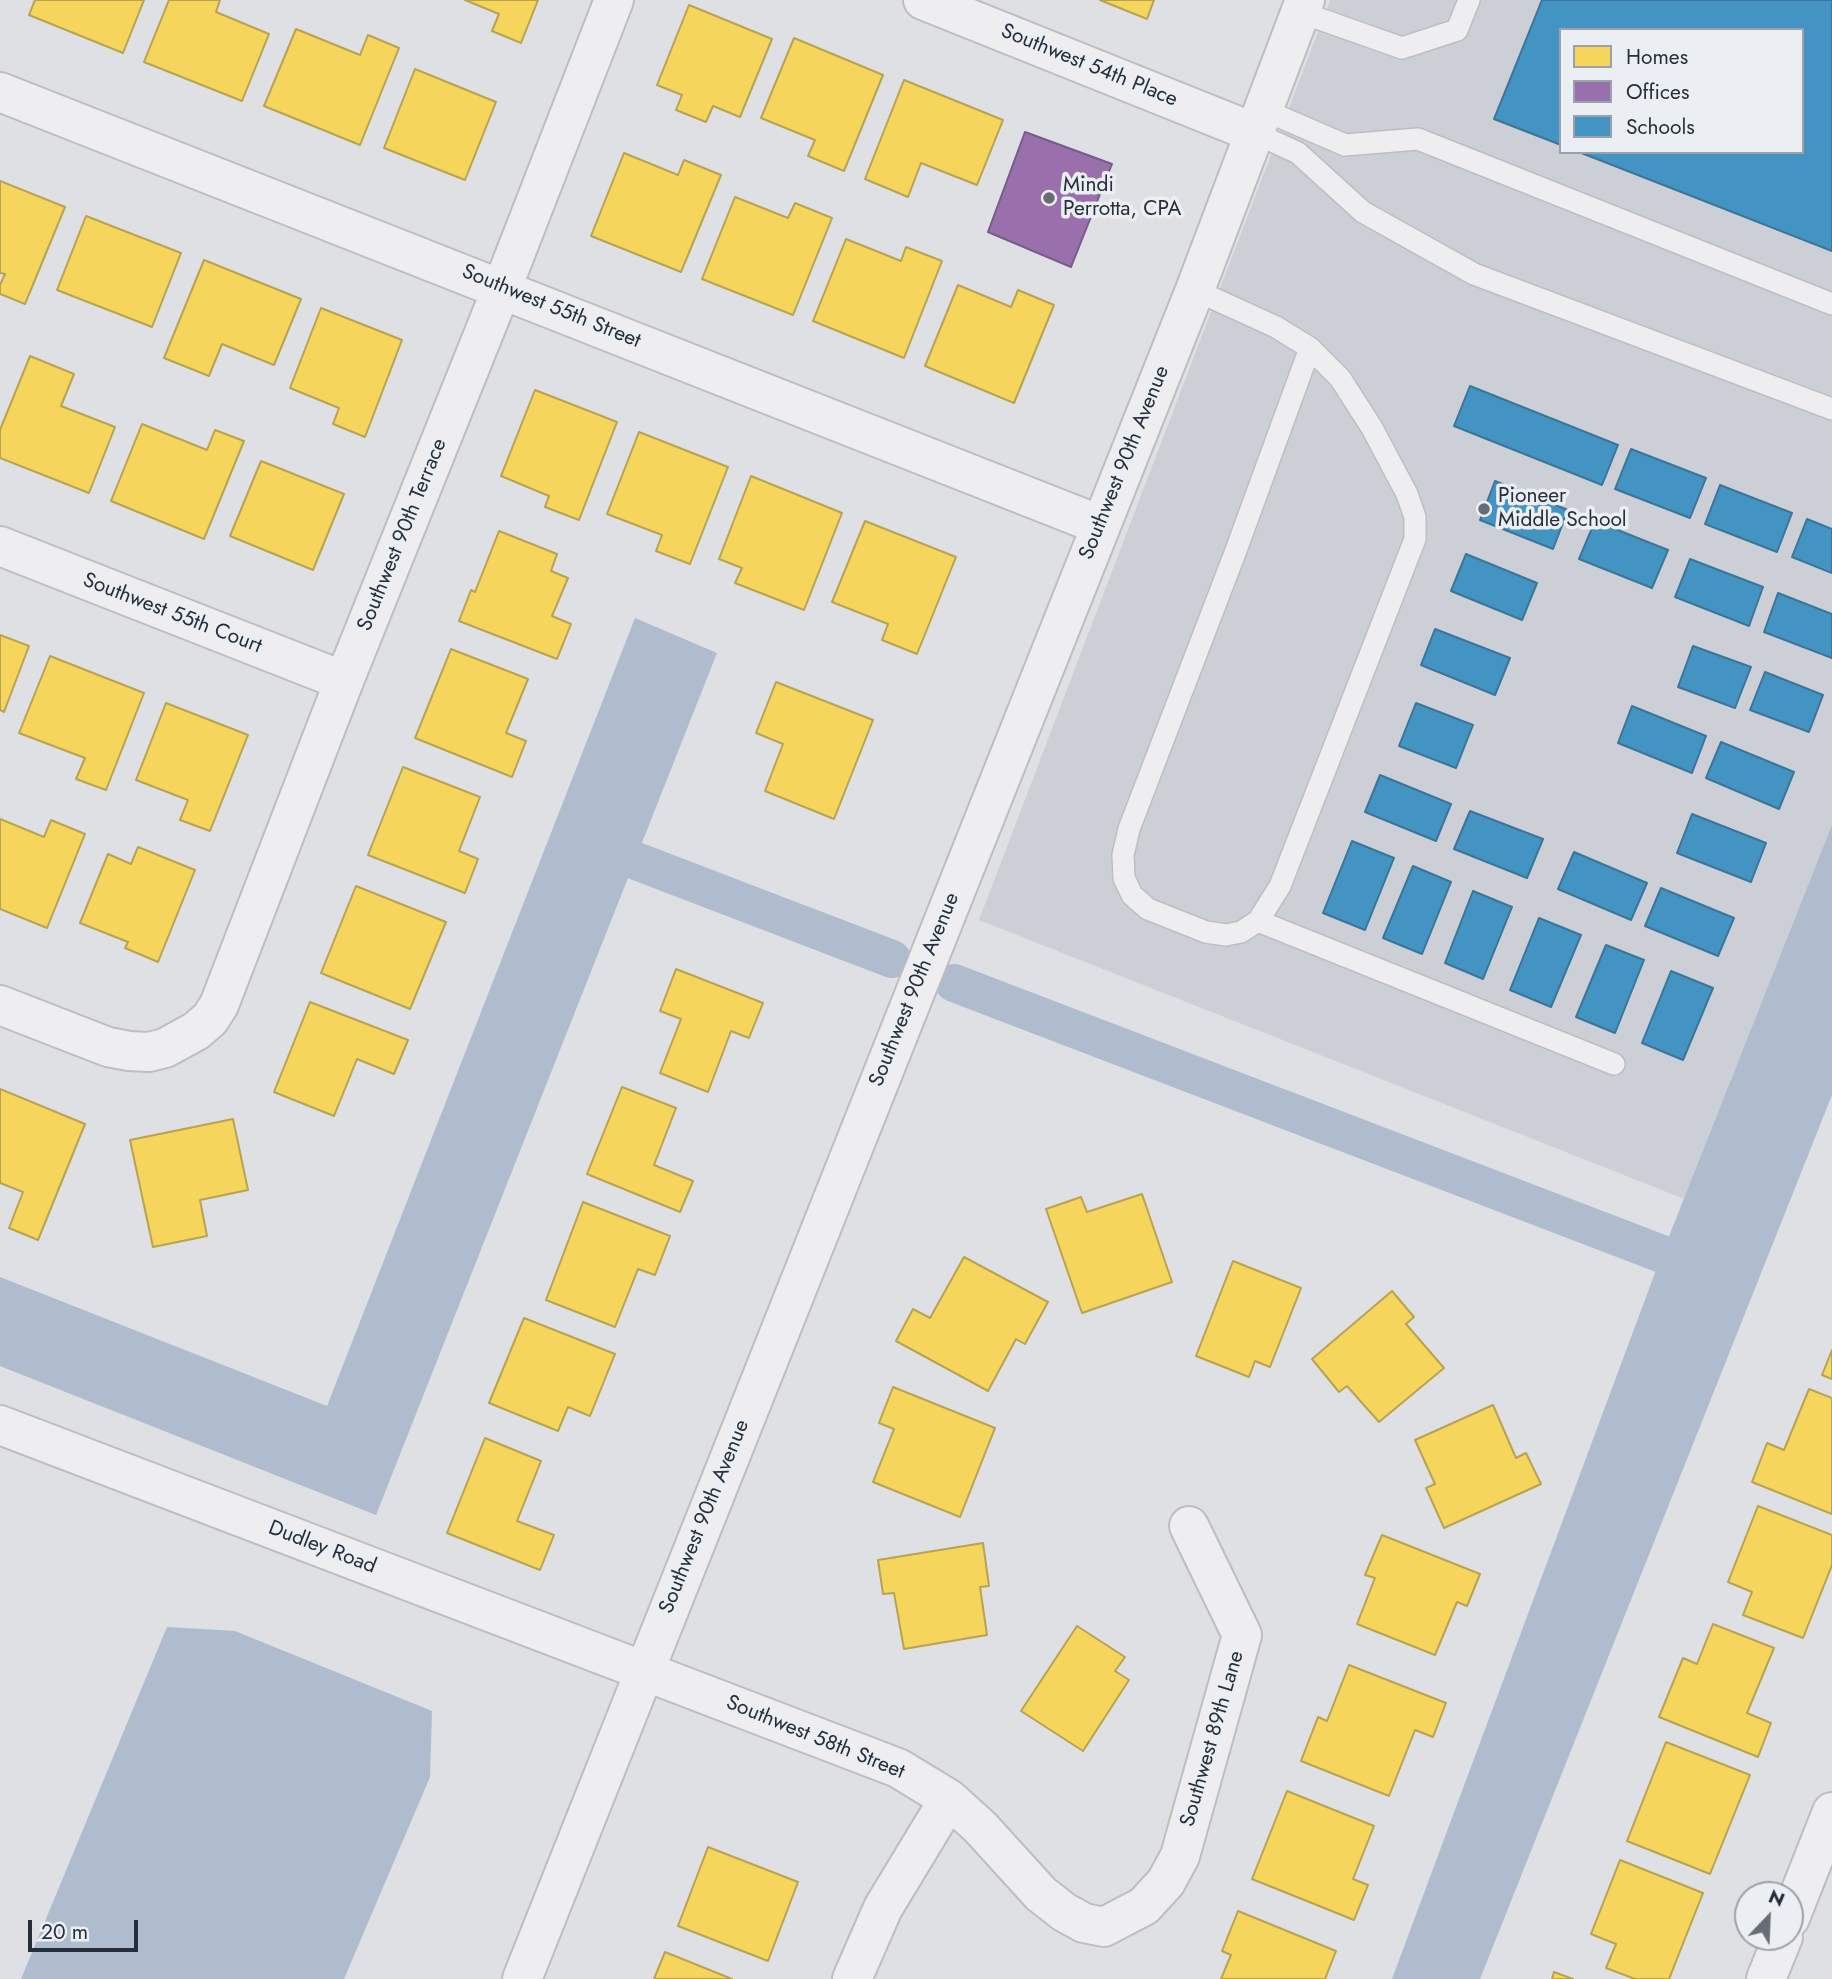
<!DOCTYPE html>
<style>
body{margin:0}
#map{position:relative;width:1832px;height:1979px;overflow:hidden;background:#dee0e3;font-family:Jost,sans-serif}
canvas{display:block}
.legend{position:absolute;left:1559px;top:28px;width:245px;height:126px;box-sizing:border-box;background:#ebeef3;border:2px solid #9da1a9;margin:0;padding:9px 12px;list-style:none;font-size:21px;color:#272e3b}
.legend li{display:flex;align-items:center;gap:14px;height:35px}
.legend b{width:35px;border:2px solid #9da1a9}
.north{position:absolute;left:1734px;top:1881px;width:70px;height:70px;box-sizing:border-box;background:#ebeef3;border:2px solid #9da1a9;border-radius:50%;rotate:23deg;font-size:19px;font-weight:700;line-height:28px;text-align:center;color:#272e3b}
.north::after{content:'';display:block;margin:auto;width:24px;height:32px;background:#676c76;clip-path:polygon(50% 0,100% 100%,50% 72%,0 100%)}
.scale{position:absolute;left:28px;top:1920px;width:110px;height:32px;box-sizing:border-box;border:4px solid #272e3b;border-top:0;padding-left:9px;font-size:21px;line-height:24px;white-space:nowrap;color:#272e3b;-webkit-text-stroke:5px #ebeef3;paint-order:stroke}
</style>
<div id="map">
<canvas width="1832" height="1979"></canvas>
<ul class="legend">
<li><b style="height:19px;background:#f6d55c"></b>Homes</li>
<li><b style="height:19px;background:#9970ab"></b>Offices</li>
<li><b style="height:19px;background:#4393c3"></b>Schools</li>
</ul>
<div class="north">N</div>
<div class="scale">20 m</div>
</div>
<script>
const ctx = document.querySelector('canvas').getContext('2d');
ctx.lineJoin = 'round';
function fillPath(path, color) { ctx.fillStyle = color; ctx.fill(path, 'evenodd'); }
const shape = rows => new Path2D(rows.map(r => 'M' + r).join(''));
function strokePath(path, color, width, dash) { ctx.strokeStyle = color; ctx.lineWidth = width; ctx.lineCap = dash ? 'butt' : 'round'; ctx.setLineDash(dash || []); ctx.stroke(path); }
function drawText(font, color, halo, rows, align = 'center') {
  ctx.font = font + ' Jost,sans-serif'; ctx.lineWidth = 7; ctx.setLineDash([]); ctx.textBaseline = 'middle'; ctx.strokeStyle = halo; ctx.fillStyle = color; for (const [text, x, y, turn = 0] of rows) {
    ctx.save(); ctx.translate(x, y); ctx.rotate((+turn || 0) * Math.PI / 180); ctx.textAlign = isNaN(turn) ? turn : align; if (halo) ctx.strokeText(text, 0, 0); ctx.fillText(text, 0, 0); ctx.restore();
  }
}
fillPath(shape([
 [1330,0,1832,0,1832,865,1697,1204,979,920],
 [1561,30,1802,30,1802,152,1561,152]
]), '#ccd0d6');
fillPath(shape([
 [635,618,717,653,376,1515,0,1366,0,1277,327,1406],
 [1832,825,1832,1095,1480,1979,1392,1979,1662,1254],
 [167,1627,235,1631,432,1711,430,1777,344,1979,21,1979]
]), '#aebccd');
const homes = shape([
 [35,0,144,0,123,53,29,15,35,0],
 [169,0,220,0,216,12,269,34,242,101,144,62,169,0],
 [465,0,538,0,521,43,492,31,499,14,465,0],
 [1100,0,1154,0,1147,19,1100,0],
 [689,5,772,39,740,117,713,106,706,122,676,110,682,95,657,85,689,5],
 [296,29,360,55,368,35,399,48,360,145,264,106,296,29],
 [794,38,883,75,844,171,808,156,815,140,761,118,794,38],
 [415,69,496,102,465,180,384,148,415,69],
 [904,80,1003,120,977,185,921,163,908,197,865,179,904,80],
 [624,153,678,175,684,160,721,175,681,272,591,236,624,153],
 [0,181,65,207,25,304,0,294,0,285,5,274,0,273,0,181],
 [735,197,788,218,795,203,832,218,793,315,702,279,735,197],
 [86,216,181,253,152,327,57,290,86,216],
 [846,239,901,261,906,247,942,261,904,358,813,321,846,239],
 [204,260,301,299,274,365,222,344,209,376,164,358,204,260],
 [958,285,1011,307,1018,290,1054,305,1014,403,925,366,958,285],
 [321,308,402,340,365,437,333,424,339,408,290,388,321,308],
 [30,356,74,374,61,406,115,427,89,493,0,458,0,430,30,356],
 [535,390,617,422,579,520,545,507,549,496,501,476,535,390],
 [142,424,207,450,215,430,244,441,204,539,111,501,142,424],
 [639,432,728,467,690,564,656,551,662,535,607,514,639,432],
 [261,461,344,494,313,570,230,536,261,461],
 [751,476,842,513,804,610,735,583,742,568,719,559,751,476],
 [865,521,956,557,917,654,882,640,888,624,832,602,865,521],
 [499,531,557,554,551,571,568,578,552,616,571,624,557,659,459,621,471,590,475,592,499,531],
 [0,635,29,646,4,712,0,710,0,635],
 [451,649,528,679,506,733,526,741,512,777,415,738,451,649],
 [50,656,144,693,106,790,76,779,85,758,19,733,50,656],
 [776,682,873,720,834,819,765,791,783,744,756,733,776,682],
 [166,703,248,735,210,831,180,820,188,800,136,780,166,703],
 [403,767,480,797,459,851,478,859,465,893,368,855,403,767],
 [0,819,44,837,51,820,85,834,47,928,0,909,0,819],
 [138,847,195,870,158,962,125,948,128,942,80,923,108,854,131,864,138,847],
 [356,886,446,922,410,1009,321,973,356,886],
 [676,969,763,1003,749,1038,731,1031,708,1092,660,1073,681,1019,660,1011,676,969],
 [310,1002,408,1040,394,1074,357,1059,334,1116,274,1092,310,1002],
 [622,1087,676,1108,654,1165,693,1181,680,1212,587,1174,622,1087],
 [0,1089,85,1124,38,1240,9,1228,23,1192,0,1183,0,1089],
 [233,1119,248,1190,200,1200,207,1236,153,1247,130,1140,233,1119],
 [1142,1194,1172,1282,1082,1313,1046,1209,1081,1197,1087,1212,1142,1194],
 [583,1202,670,1236,655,1275,638,1269,615,1327,546,1300,583,1202],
 [964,1257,1048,1302,1025,1344,1016,1339,988,1391,896,1341,913,1309,930,1318,964,1257],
 [1233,1261,1301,1288,1270,1367,1255,1361,1249,1377,1196,1356,1233,1261],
 [1392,1291,1414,1317,1406,1324,1444,1368,1379,1422,1347,1386,1339,1392,1312,1359,1392,1291],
 [524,1318,615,1354,590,1416,568,1407,558,1431,489,1403,524,1318],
 [1832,1350,1832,1379,1822,1375,1832,1350],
 [893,1387,995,1428,960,1517,873,1482,894,1429,879,1423,893,1387],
 [1809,1389,1832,1398,1832,1514,1752,1482,1767,1443,1784,1450,1809,1389],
 [1493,1405,1516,1458,1526,1453,1541,1484,1444,1528,1426,1488,1435,1484,1415,1440,1493,1405],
 [485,1438,541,1461,517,1521,554,1535,540,1570,447,1533,485,1438],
 [1758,1506,1832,1535,1832,1565,1803,1638,1743,1615,1752,1592,1728,1582,1758,1506],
 [1382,1535,1480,1574,1467,1606,1457,1602,1435,1655,1357,1624,1375,1578,1365,1575,1382,1535],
 [983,1543,989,1586,980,1587,987,1635,904,1649,894,1593,883,1594,878,1560,983,1543],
 [1713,1624,1774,1648,1747,1713,1771,1723,1758,1757,1659,1717,1683,1658,1697,1664,1713,1624],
 [1077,1626,1125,1657,1115,1671,1129,1680,1083,1751,1021,1711,1077,1626],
 [1349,1665,1446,1703,1433,1737,1415,1730,1389,1796,1301,1761,1318,1717,1327,1721,1349,1665],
 [1666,1742,1750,1775,1710,1874,1627,1841,1666,1742],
 [1287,1791,1374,1826,1353,1879,1368,1885,1354,1920,1252,1879,1287,1791],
 [708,1847,798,1882,768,1961,678,1926,708,1847],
 [1620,1860,1703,1893,1669,1979,1635,1979,1606,1968,1616,1944,1591,1934,1620,1860],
 [1238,1911,1336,1951,1325,1979,1221,1979,1231,1955,1222,1951,1238,1911],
 [665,1952,732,1979,654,1979,665,1952],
 [1554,1972,1573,1979,1552,1979,1554,1972]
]);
fillPath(homes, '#f6d55c');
strokePath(homes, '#b8a352', 2);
const offices = shape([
 [1025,132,1112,164,1071,267,988,232,1025,132]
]);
fillPath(offices, '#9970ab');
strokePath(offices, '#775c89', 2);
const schools = shape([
 [1542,0,1832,0,1832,251,1579,152,1802,152,1802,30,1561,30,1561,145,1494,119,1542,0],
 [1470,386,1618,445,1602,485,1454,426,1470,386],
 [1631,449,1706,478,1690,518,1615,489,1631,449],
 [1495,481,1568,510,1553,549,1480,520,1495,481],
 [1720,485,1792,513,1777,552,1705,524,1720,485],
 [1807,519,1832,529,1832,573,1792,557,1807,519],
 [1595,521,1668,550,1652,588,1579,559,1595,521],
 [1466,554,1537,583,1522,620,1451,591,1466,554],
 [1690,559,1763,587,1749,626,1675,597,1690,559],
 [1778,593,1832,614,1832,658,1764,632,1778,593],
 [1435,629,1510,658,1495,695,1421,665,1435,629],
 [1693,646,1751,667,1735,708,1678,687,1693,646],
 [1765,672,1823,695,1809,732,1750,710,1765,672],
 [1416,703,1473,725,1456,768,1399,746,1416,703],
 [1632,706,1706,736,1692,773,1618,743,1632,706],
 [1721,742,1794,772,1779,809,1706,778,1721,742],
 [1380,775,1451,804,1436,841,1365,812,1380,775],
 [1470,811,1543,839,1527,878,1454,849,1470,811],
 [1692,814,1766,843,1751,882,1677,853,1692,814],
 [1352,841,1394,858,1365,930,1323,913,1352,841],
 [1574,852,1647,883,1631,920,1558,889,1574,852],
 [1413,866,1451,882,1422,954,1383,938,1413,866],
 [1661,888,1734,918,1718,956,1645,926,1661,888],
 [1473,891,1512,907,1483,979,1445,963,1473,891],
 [1539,918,1581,935,1551,1007,1510,990,1539,918],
 [1606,945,1644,960,1615,1033,1576,1017,1606,945],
 [1671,971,1713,988,1683,1060,1642,1043,1671,971]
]);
fillPath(schools, '#4393c3');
strokePath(schools, '#3b759a', 2);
strokePath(shape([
 [636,861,892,959],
 [954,983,1662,1254]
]), '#aebccd', 38);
const service = shape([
 [1300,12,1402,48,1457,30,1469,0],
 [1264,110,1345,145,1418,139,1832,304],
 [1255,133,1298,153,1363,212,1474,274,1832,409],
 [1195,290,1276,327,1310,348,1340,378,1372,428,1407,494,1415,517,1415,539,1280,886,1258,921,1241,932,1226,935,1206,932,1148,909,1132,895,1124,878,1123,855,1129,829,1235,553,1310,348],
 [1258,921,1614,1064]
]);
const minor = shape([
 [923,0,1255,133],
 [0,92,1100,525],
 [0,546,344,681],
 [0,1005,108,1047,129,1051,149,1052,165,1048,196,1031,210,1019,219,1005,344,681,502,288,614,0],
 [0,1425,898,1768,949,1799,980,1827,1041,1894,1064,1912,1084,1923,1104,1927,1144,1906,1166,1882,1180,1856,1242,1635,1189,1526],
 [1790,1918,1832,1812],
 [852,1979,883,1908,949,1799],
 [1766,1979,1783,1937]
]);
const tertiary = shape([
 [522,1979,1195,290,1305,0]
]);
strokePath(service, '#bcbec1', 24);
strokePath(minor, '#bcbec1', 42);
strokePath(tertiary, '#bcbec1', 42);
strokePath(service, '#eeeef0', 21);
strokePath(minor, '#eeeef0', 38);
strokePath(tertiary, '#eeeef0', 38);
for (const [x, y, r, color] of [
 [1049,198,7,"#676c76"],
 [1484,509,7,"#676c76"]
]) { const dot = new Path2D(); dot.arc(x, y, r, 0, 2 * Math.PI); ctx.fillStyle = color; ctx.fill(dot); strokePath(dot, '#ebeef3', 2.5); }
drawText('21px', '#272e3b', '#ebeef3', [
 ["Southwest 54th Place",1089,66,22],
 ["Southwest 55th Street",551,307,22],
 ["Southwest 90th Avenue",1125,463,-68],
 ["Southwest 90th Terrace",403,535,-68],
 ["Southwest 55th Court",172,614,21],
 ["Southwest 90th Avenue",915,990,-68],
 ["Southwest 90th Avenue",705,1517,-68],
 ["Dudley Road",322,1548,21],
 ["Southwest 58th Street",815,1738,22],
 ["Southwest 89th Lane",1213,1739,-74]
]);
drawText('21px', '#272e3b', '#ebeef3', [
 ["Mindi",1063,186],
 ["Perrotta, CPA",1063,210],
 ["Pioneer",1498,497],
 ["Middle School",1498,521]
], 'left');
</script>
